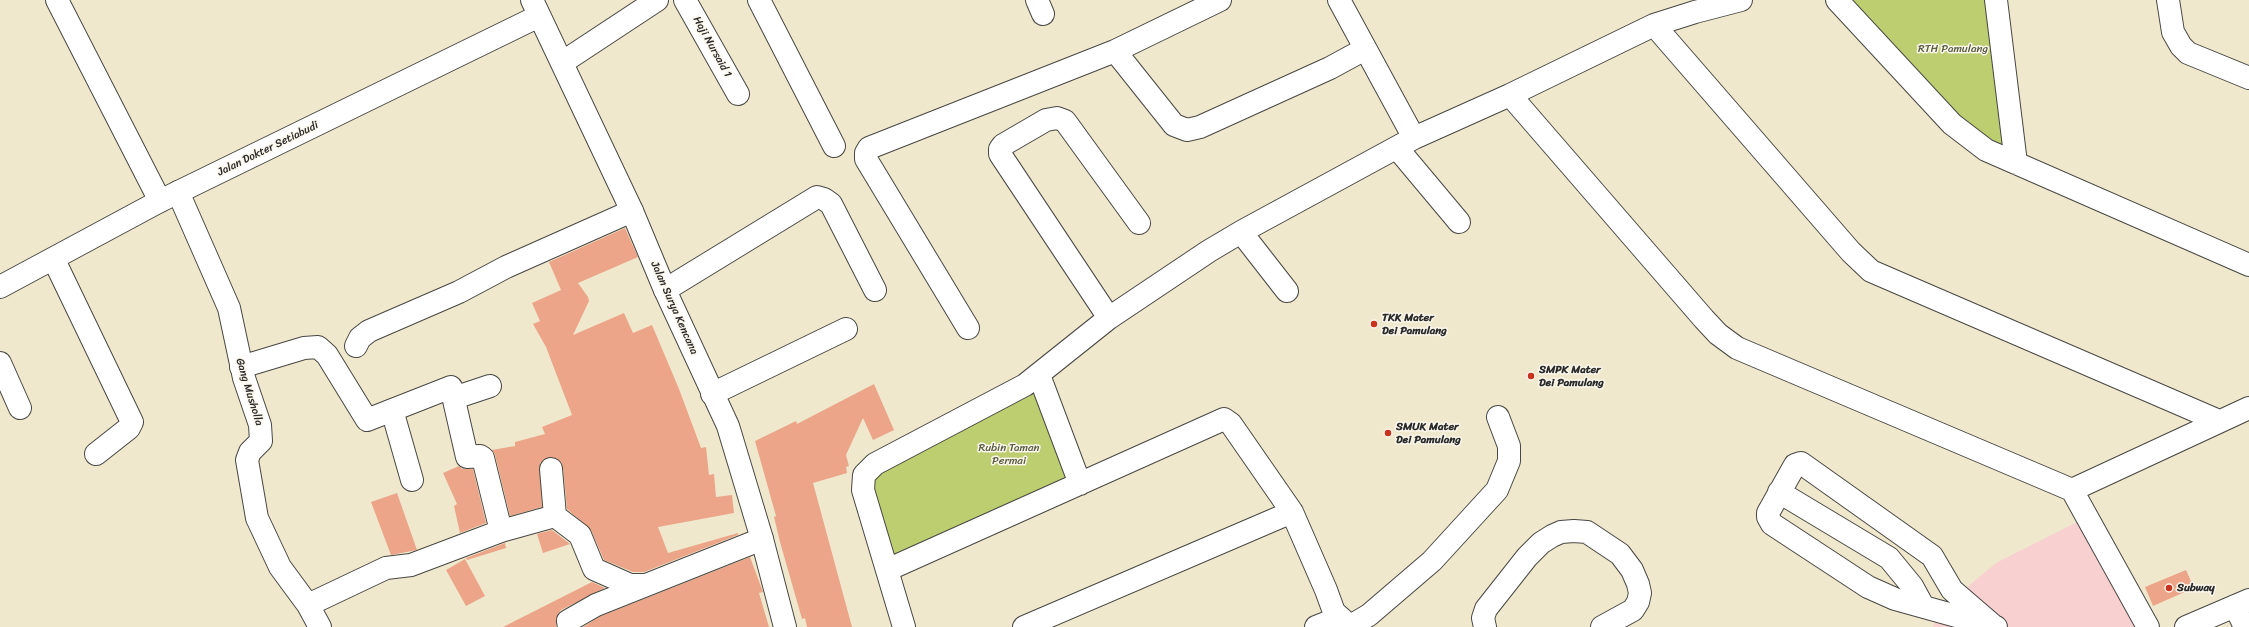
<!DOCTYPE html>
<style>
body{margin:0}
canvas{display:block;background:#efe8cd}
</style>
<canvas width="2249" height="627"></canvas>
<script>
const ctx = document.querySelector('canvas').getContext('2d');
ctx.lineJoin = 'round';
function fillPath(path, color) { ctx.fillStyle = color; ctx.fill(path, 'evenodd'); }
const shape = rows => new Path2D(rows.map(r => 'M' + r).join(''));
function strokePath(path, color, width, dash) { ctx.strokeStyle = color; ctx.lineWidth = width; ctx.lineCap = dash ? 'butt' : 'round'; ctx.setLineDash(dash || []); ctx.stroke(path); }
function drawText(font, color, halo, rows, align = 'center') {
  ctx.font = font + ' Sriracha,sans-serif'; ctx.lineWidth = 3; ctx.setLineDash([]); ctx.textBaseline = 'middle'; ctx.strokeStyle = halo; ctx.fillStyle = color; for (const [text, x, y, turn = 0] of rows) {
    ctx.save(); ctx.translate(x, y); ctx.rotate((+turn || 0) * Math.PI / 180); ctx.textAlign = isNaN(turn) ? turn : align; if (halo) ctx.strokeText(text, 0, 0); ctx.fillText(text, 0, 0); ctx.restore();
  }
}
fillPath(shape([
 [2085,518,2142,627,1933,627,1940,610,1996,563]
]), '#f7d0cf');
fillPath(shape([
 [1837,0,1996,0,2016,163,1972,141],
 [1039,375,1080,484,887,570,864,475]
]), '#bdce71');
fillPath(shape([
 [625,228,638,257,578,283,588,297,589,301,573,335,624,313,633,333,652,325,679,389,701,448,706,447,709,475,714,474,716,497,732,495,734,513,658,527,668,553,738,533,738,535,644,572,633,572,604,560,591,530,567,509,563,468,561,462,556,458,544,459,540,464,542,507,510,516,495,455,492,450,515,446,515,442,545,434,542,427,572,415,546,347,533,324,540,321,532,303,561,290,549,262],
 [874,384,894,430,873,440,863,418,846,455,849,466,846,467,847,473,813,483,852,627,807,627,805,618,802,619,780,542,774,517,776,516,755,441,796,421,797,424],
 [459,466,462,469,473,469,486,523,460,533,454,506,457,504,443,473],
 [397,493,417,550,391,555,371,502],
 [552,530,570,544,543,553,537,534],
 [505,543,506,548,467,560,466,558],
 [750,557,763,592,759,593,769,627,583,627,601,616],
 [465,559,485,596,466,606,446,570],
 [2186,570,2194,588,2153,606,2145,587],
 [592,582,605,588,561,610,557,616,556,627,503,627]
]), '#eca588');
const minor = shape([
 [57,0,160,201],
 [685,0,738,94],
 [759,0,834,146],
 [1037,0,1043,14],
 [1339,0,1414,138],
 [1837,0,1952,124,1986,150,2249,265],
 [1996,0,2016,163],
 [2168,0,2173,32,2181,46,2188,53,2249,78],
 [1654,25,1851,252,1871,271,2219,421],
 [1115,51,1174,125,1187,130,1200,127,1330,68,1365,49],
 [563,62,657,0],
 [1510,95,1704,319,1718,334,1737,348,2072,490,2148,627],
 [1397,148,1459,222],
 [178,192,229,308,244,378,260,425,261,441,250,452,247,460,257,518,280,567,308,605,320,627],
 [1241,232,1287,291],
 [54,260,132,422,129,428,96,454],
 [665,290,817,197,824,199,831,204,875,290],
 [1109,318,1000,154,1000,149,1003,145,1046,120,1057,118,1065,121,1139,223],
 [968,328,866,159,866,153,869,148,1115,51,1220,0],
 [356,346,360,338,369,331,459,292,506,267,632,211],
 [0,363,20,408],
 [241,367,304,348,318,347,327,355,367,420,451,387,467,457,480,456,483,458,501,531],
 [1039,375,1080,484],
 [712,394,846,329],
 [454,398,490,386],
 [392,410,412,480],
 [551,469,555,516],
 [2072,490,2249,408],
 [1779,492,1889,558,1912,586,1923,606],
 [887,570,1224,419,1231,424,1292,512,1326,590,1334,612,1343,620,1346,627],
 [308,605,386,568,411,565,501,531,555,516,580,535,594,569,630,585,644,585],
 [569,627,568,621,596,605,762,539],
 [904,627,863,490,864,475,875,464,1025,385,1109,318,1209,251,1241,232,1414,138,1510,95,1654,25,1695,12,1741,0],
 [1024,627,1292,512],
 [1316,627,1326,623],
 [1349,627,1369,615,1432,561,1497,490,1509,461,1509,446,1498,417],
 [1485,627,1483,618,1486,609,1527,557,1541,543,1552,536,1561,532,1574,531,1587,532,1620,554,1632,570,1638,584,1640,593,1638,602,1633,610,1602,627],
 [1995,627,1952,590,1932,556,1801,463,1795,465,1768,513,1768,517,1772,524,1868,587,1895,599,1996,627]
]);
const major = shape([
 [532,0,632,211,665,290,728,426,762,539,785,627],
 [0,287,160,201,539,16],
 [2235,606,2245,627],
 [2186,627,2249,600]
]);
strokePath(minor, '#484743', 24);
strokePath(major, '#484743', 24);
strokePath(minor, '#fff', 22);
strokePath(major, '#fff', 22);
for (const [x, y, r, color] of [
 [1374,324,4,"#c8321e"],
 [1531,376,4,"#c8321e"],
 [1388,433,4,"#c8321e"],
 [2169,588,4,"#c8321e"]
]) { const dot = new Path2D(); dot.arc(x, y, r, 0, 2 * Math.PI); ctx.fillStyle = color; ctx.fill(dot); strokePath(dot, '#fbf7ec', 1.5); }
drawText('11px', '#2b2b2b', '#fbf7ec', [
 ["Haji Nursaid 1",712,47,61],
 ["Jalan Dokter Setiabudi",268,149,-26],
 ["Jalan Surya Kencana",674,308,66],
 ["Gang Musholla",249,392,73]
]);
drawText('11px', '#575c40', '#fbf7ec', [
 ["RTH Pamulang",1953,49],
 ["Rubin Taman",1009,448],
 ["Permai",1009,461]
]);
drawText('bold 11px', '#2b2b2b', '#fbf7ec', [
 ["TKK Mater",1382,318],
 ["Dei Pamulang",1382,331],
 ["SMPK Mater",1539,370],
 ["Dei Pamulang",1539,383],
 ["SMUK Mater",1396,427],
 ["Dei Pamulang",1396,440],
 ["Subway",2177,588]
], 'left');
</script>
